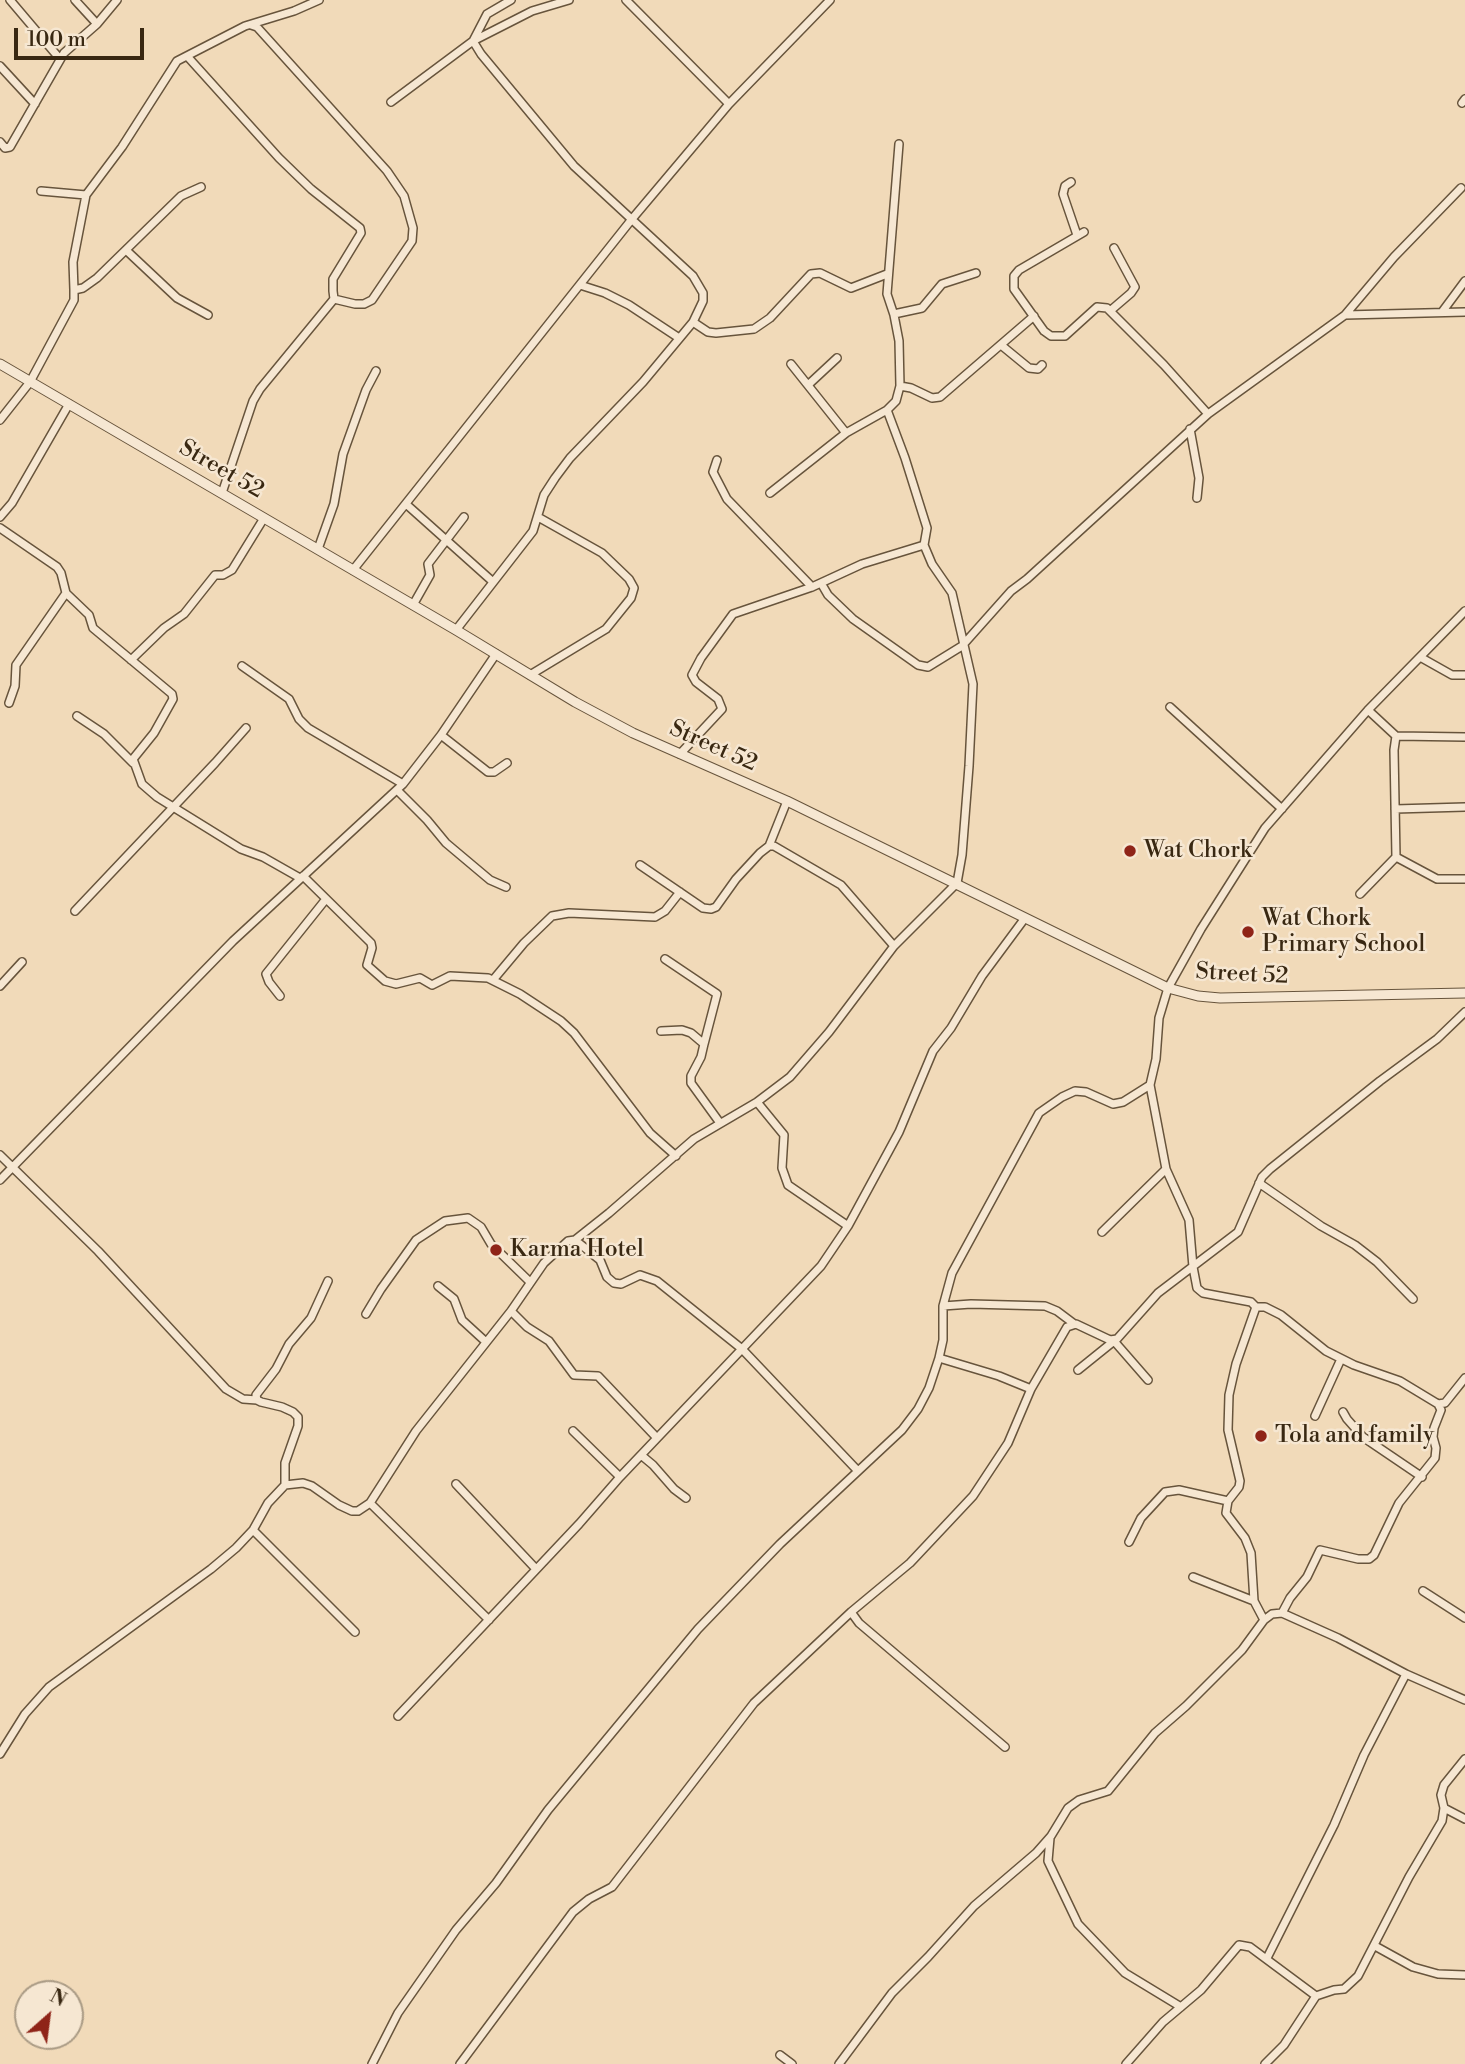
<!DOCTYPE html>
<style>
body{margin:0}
#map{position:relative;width:1465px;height:2064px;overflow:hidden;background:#f1dab9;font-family:"Libre Bodoni",serif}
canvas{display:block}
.north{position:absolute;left:14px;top:1980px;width:70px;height:70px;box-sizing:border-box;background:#f6e7d2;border:2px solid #aa9b85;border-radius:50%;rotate:28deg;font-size:19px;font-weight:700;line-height:28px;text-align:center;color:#392812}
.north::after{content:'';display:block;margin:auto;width:24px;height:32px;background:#8f2418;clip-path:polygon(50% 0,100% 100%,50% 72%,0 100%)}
.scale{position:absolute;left:14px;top:28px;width:130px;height:32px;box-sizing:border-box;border:4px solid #392812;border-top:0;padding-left:9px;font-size:21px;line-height:24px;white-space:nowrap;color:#392812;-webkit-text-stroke:5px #f6e7d2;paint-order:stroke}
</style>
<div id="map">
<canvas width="1465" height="2064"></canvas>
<div class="north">N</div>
<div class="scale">100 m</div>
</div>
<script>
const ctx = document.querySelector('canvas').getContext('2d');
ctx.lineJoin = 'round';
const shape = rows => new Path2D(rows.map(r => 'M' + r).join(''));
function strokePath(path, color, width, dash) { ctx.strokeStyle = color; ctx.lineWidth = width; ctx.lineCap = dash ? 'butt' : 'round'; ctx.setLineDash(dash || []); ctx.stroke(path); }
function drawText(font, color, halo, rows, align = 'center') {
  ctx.font = font + ' "Libre Bodoni",serif'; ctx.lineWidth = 5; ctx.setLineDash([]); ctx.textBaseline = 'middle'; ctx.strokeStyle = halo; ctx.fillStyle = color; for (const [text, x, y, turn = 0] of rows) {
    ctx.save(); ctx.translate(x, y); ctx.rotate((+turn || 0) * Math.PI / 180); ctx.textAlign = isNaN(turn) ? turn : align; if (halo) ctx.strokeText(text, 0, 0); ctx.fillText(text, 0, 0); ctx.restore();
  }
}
const minor = shape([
 [10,0,60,59],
 [75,0,97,24],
 [626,0,729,104],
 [187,56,279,158,311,189,360,228,361,233,333,279,333,291,334,299,355,304,364,304,372,300,412,241,413,228,404,196,387,171,257,27,251,25],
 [0,66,35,104],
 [391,102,473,41,532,11,569,0],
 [1462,103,1465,99],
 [0,142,5,148,10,147,64,53,97,24,117,0],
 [899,144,887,294,894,315,899,341,900,386],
 [1071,182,1065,186,1063,194,1077,235],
 [41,191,86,195],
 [1084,232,1019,270,1014,276,1014,289,1044,331,1051,336,1065,336,1097,307,1107,308,1164,365,1208,414],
 [127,251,177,298,208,315],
 [580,285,605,293,629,305,679,338],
 [74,290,73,262,86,195,122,147,177,61,245,26,294,11,319,0],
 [1110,311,1131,293,1135,287,1114,248],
 [1442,312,1465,281],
 [894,314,922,308,942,284,976,273],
 [1345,315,1394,257,1461,188],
 [693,322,708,332,716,333,754,329,770,318,811,274,820,273,851,288,887,274],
 [1001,345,1029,368,1038,369,1042,365],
 [791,364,846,433],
 [808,385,837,358],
 [0,420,30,382,74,300,74,290,83,288,97,278,181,196,201,187],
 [1190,429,1199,478,1197,498],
 [717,460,713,472,727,499,812,587],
 [222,493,253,401,260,389,334,299],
 [770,493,846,433,887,410],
 [406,504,492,581],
 [0,517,12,503,69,404],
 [0,528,57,567,61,573,66,593,89,615,93,628,172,694,173,699,154,733,133,759,142,784,157,797,241,849,263,857,300,878],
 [318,549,334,504,343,454,366,390,376,371],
 [353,570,632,219,729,104,830,0],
 [821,583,828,595,853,619,918,665,928,667,962,646,1011,591,1027,579,1208,414,1345,315,1465,312],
 [413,605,430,575,428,564,464,517],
 [456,630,533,531,544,495,555,478,570,458,643,382,693,322,703,301,703,293,693,276,574,166,481,54,473,41,487,14,511,0],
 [1420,657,1452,675,1465,675],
 [131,660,164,628,184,614,215,575,223,575,232,570,264,518],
 [242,666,289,699,299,719,308,728,403,784],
 [530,675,606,629,631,598,634,588,629,579,602,553,538,517],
 [9,703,15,686,16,665,66,593],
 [1170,707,1282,809],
 [1368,710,1396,736,1465,737],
 [77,716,104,734,133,763],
 [441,735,488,772,494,772,507,763],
 [680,754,722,709,718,699,696,682,692,675,701,658,733,614,812,587,862,564,924,545],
 [397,790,427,820,446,843,490,880,506,887],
 [1395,809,1465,807],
 [769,846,787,801],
 [1396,857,1437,879,1465,879],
 [640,865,703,908,711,909,716,907,736,879,760,853,769,846,774,846,841,885,894,946],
 [303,876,371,943,372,948,367,965,385,981,396,984,420,978,432,985,450,976,488,978,520,994,561,1021,574,1033,650,1133,676,1156],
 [1360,894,1396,857,1394,750,1396,736],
 [75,911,215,763,246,728],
 [665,959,717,994,704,1044],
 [493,980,524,943,552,916,569,913,655,917,665,911,680,892],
 [0,986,22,962],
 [280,996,269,982,266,974,326,899],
 [661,1031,682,1030,691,1033,704,1044,701,1057,691,1076,691,1083,720,1123],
 [757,1102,784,1135,782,1168,788,1185,848,1226],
 [0,1155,98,1251,226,1389,243,1399,257,1400],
 [0,1180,233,941,403,784,441,735,496,654],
 [1259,1183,1321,1226,1355,1245,1377,1262,1413,1299],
 [1102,1232,1166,1169],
 [575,1240,600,1260,607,1277,614,1283,621,1284,640,1275,657,1281,742,1349,857,1470],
 [438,1286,454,1299,462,1320,486,1342],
 [943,1306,971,1304,1045,1306,1057,1311,1073,1323],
 [1256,1307,1265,1307,1281,1315,1326,1351,1354,1365,1400,1381,1438,1404,1445,1403,1465,1378],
 [511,1311,527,1327,549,1341,574,1375,598,1376,657,1438],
 [366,1314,381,1289,416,1240,445,1221,468,1218,481,1227,491,1244,530,1282],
 [939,1358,999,1376,1031,1389],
 [1078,1370,1114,1341,1148,1380],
 [1343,1412,1347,1419,1363,1437,1422,1477],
 [1315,1416,1341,1359],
 [573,1431,620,1477],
 [641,1455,653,1465,674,1489,686,1498],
 [456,1484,536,1569],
 [285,1485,285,1463,298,1426,298,1417,293,1412,282,1407,261,1402,257,1400,256,1395,276,1369,289,1344,311,1318,328,1281],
 [370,1503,489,1620],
 [253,1530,355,1632],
 [1129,1542,1141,1518,1165,1492,1179,1490,1228,1501],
 [1193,1577,1254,1601],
 [1423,1591,1465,1618],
 [1282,1613,1290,1598,1307,1577,1320,1550,1358,1559,1369,1559,1374,1555,1399,1503,1435,1458,1436,1448,1433,1437,1434,1428,1441,1410,1438,1404],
 [1264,1620,1272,1614,1282,1613,1338,1638,1406,1674],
 [398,1716,579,1524,620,1477,821,1266,848,1226,899,1132,933,1051,951,1028,982,976,1025,918],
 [1005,1747,859,1623,851,1612,910,1563,973,1496,1008,1443,1031,1389,1067,1327,1076,1324,1110,1340,1117,1339,1158,1293,1238,1232,1262,1177,1270,1169,1380,1081,1437,1039,1465,1012],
 [0,1754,25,1714,49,1687,211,1569,236,1548,253,1530,268,1503,285,1485,303,1483,312,1486,339,1505,352,1511,358,1511,370,1503,416,1431,511,1311,544,1263,568,1241,575,1240,609,1213,694,1139,757,1102,790,1077,829,1032,894,946,957,883,962,855,969,766,973,684,952,593,932,564,924,545,927,528,905,458,887,410,896,401,900,386,911,388,932,398,940,397,1034,316],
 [1444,1808,1465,1819],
 [1050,1838,1048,1861,1078,1924,1125,1973,1181,2007],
 [1375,1946,1413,1967,1438,1974,1465,1975],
 [1267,1958,1334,1825,1364,1755,1406,1674,1465,1700],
 [780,2055,792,2064],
 [372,2064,398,2013,456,1930,496,1883,548,1810,698,1629,780,1544,902,1430,918,1409,929,1388,939,1358,943,1340,943,1306,952,1273,1039,1113,1062,1097,1075,1091,1086,1092,1113,1104,1123,1102,1150,1085],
 [460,2064,573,1912,589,1899,612,1887,754,1703,851,1612],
 [839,2064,892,1993,928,1957,974,1906,1036,1853,1051,1836,1068,1808,1079,1800,1108,1791,1155,1733,1186,1706,1242,1650,1264,1620,1254,1601,1251,1553,1245,1538,1226,1513,1228,1501,1239,1487,1240,1481,1228,1430,1229,1395,1236,1364,1256,1307,1251,1302,1203,1293,1197,1288,1193,1267,1189,1220,1166,1169,1150,1085,1156,1059,1159,1018,1168,988,1201,929,1265,828,1368,710,1465,611],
 [1126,2064,1163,2022,1201,1990,1239,1945,1250,1947,1316,1996],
 [1265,2064,1284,2045,1316,1996,1334,1990,1344,1989,1358,1976,1409,1877,1442,1821,1444,1808,1441,1795,1444,1785,1465,1759]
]);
const tertiary = shape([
 [0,364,456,630,575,702,633,733,787,801,1168,988,1198,996,1220,998,1465,993]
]);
strokePath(minor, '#67543c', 10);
strokePath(tertiary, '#67543c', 11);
strokePath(minor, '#f6e7d2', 7);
strokePath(tertiary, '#f6e7d2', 9);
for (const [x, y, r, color] of [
 [1130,851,7,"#8f2418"],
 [1248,932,7,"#8f2418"],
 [496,1250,7,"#8f2418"],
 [1261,1436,7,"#8f2418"]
]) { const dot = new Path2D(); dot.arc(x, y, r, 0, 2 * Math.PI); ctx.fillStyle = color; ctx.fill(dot); strokePath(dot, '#f6e7d2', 2.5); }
drawText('23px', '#392812', '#f6e7d2', [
 ["Street 52",221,470,30],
 ["Street 52",713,747,24],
 ["Street 52",1242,975,3]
]);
drawText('23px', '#392812', '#f6e7d2', [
 ["Wat Chork",1144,851],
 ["Wat Chork",1262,919],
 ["Primary School",1262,945],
 ["Karma Hotel",510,1250],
 ["Tola and family",1275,1436]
], 'left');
</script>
